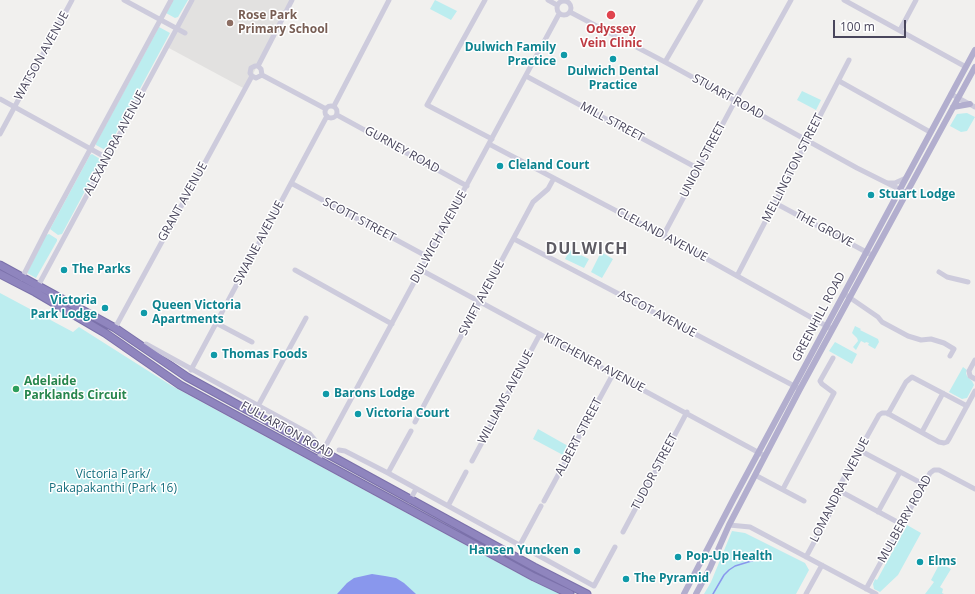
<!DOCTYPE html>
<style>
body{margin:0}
#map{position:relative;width:975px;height:594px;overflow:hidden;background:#f1f0ee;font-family:"Open Sans",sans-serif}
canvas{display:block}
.scale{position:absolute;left:833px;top:20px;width:73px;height:18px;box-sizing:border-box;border:2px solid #49465c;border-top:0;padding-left:5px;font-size:12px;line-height:14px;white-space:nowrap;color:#49465c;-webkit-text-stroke:3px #fff;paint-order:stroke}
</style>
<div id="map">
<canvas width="975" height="594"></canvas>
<div class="scale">100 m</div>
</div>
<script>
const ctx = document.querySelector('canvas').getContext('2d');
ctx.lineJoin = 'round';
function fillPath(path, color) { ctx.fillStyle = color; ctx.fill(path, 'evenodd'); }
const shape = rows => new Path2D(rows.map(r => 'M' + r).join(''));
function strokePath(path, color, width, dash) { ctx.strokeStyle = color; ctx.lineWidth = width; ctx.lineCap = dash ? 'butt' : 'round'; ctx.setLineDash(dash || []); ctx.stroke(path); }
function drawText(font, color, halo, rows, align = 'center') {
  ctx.font = font + ' "Open Sans",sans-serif'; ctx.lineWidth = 3; ctx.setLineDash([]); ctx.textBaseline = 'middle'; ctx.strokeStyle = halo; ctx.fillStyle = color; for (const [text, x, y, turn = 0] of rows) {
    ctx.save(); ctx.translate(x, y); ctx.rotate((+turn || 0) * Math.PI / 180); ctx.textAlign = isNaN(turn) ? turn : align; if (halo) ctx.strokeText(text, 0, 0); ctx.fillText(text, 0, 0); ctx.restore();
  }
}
fillPath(shape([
 [193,0,292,0,245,89,167,47]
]), '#e2e1e0');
fillPath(shape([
 [173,0,188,0,178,17,175,18,166,13],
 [435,0,457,11,451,20,430,9],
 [159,27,170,33,108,148,105,150,96,145,96,143],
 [802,91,821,100,816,110,797,100],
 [967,113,975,117,967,131,961,132,950,126,957,114],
 [92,154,100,159,101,161,62,234,58,235,50,229,90,155],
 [49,234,57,239,57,241,36,278,27,273,46,235],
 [570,250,589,259,584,268,565,259],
 [601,252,613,259,602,278,591,272],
 [0,293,73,332,79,327,172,386,532,581,561,594,0,594],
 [855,326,861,329,860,330,878,339,879,342,875,349,868,345,869,343,866,342,865,343,861,341,856,350,853,347,858,341,857,338,852,333],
 [835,342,857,354,852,364,829,351],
 [963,367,967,370,966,373,967,376,972,381,974,385,967,398,962,399,949,392],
 [538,429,568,446,563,455,533,439],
 [907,525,921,533,898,575,880,592,874,589,873,584,875,579,877,580],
 [732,531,745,533,805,563,809,570,796,594,704,594,711,582],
 [940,563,951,569,940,587,943,589,942,593,944,594,925,594,934,582,931,580]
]), '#bcedef');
fillPath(shape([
 [372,574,385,576,396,578,404,583,416,594,337,594,347,583,354,578]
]), '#8997ed');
strokePath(shape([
 [713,594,724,575,729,570,735,566,758,559,763,554]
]), '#8997ed', 1.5);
const highway = shape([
 [0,265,115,328,187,377,534,567,587,594],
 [0,274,35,292,105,333,180,385,534,577,570,594]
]);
strokePath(highway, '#7b71aa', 9);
strokePath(shape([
 [124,0,185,33],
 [485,0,427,105,492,139],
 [548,0,557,5],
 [844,0,966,67],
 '557 8a7 7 0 1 1 14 0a7 7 0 1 1-14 0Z',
 [570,12,665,62,857,168,907,193],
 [900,30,916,0],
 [665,62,701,0],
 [258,66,292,0],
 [262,75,326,109],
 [252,76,256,78,262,75,261,69,258,66],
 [252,76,250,73,251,68,255,66,258,66],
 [526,76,699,169],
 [839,81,930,132],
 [951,94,975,107],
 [0,99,107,158],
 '325 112a6 6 0 1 1 12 0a6 6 0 1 1-12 0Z',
 [334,106,389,0],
 [337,115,467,186],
 [0,134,72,0],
 [489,144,689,249,830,328],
 [291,183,428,257],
 [888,183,895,183,906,178],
 [775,203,870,254],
 [663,236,735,101,791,0],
 [514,239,800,389],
 [295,270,392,324],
 [421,270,765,456],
 [939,272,947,277,968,282],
 [737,276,849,60],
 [22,278,46,231,171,0],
 [38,286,192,0],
 [846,295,878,317,882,322,908,336,921,340,931,339,944,343,954,349,950,356],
 [216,323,252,342],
 [115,328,252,76],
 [146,344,310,434,315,440],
 [975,360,969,371,970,376,975,379],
 [191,370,327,116],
 [258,406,306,318],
 [888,414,906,382,912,377,967,406],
 [415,422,533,202,548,189,554,178],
 [922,432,943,393],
 [339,450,345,451,388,473,594,586,615,547],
 [859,450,923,484],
 [318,460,559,14],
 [472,461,540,334],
 [388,473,411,431],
 [755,475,804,501],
 [783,489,834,393,822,384,820,381,833,358],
 [838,490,901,524],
 [410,500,416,489],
 [544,501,613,374],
 [448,506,466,472],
 [878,512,900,472],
 [729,525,750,527,876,594],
 [623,532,687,412],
 [520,545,541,506],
 [806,557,838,498,840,485,879,415,882,413,887,413,939,442,944,443,947,442,949,439,975,391],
 [866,589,930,473,934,470,939,470,975,489],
 [806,594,822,565]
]), '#cdcbdc', 5);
strokePath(shape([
 [953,107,970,104],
 [684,594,734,498,975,50],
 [696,594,710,568,729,525,800,389,975,67]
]), '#b2aece', 6);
strokePath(highway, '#8f85be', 7);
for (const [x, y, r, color] of [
 [611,15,5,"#e0444e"],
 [230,23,4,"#8d6e63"],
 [564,55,4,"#0f9aa8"],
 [613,59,4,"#0f9aa8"],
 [500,166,4,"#0f9aa8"],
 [871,195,4,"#0f9aa8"],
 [64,270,4,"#0f9aa8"],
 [105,308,4,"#0f9aa8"],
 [144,313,4,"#0f9aa8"],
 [214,355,4,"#0f9aa8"],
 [16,389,4,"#2e9e5b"],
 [326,394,4,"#0f9aa8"],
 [358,414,4,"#0f9aa8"],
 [577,551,4,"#0f9aa8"],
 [678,557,4,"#0f9aa8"],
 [920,562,4,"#0f9aa8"],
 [626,579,4,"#0f9aa8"]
]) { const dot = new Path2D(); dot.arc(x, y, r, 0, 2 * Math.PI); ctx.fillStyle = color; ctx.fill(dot); strokePath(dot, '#fff', 1.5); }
drawText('bold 12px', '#785e54', '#fff', [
 ["Rose Park",238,16],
 ["Primary School",238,30]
], 'left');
drawText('bold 12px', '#be3a42', '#fff', [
 ["Odyssey",611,30],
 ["Vein Clinic",611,44]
]);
drawText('bold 12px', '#0d838f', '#fff', [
 ["Dulwich Family",556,48,"right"],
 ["Practice",556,62,"right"],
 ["Dulwich Dental",613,72,"center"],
 ["Practice",613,86,"center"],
 ["Cleland Court",508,166],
 ["Stuart Lodge",879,195],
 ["The Parks",72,270],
 ["Victoria",97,301,"right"],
 ["Park Lodge",97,315,"right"],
 ["Queen Victoria",152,306],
 ["Apartments",152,320],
 ["Thomas Foods",222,355],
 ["Barons Lodge",334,394],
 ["Victoria Court",366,414],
 ["Hansen Yuncken",569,551,"right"],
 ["Pop-Up Health",686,557],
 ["Elms",928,562],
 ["The Pyramid",634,579]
], 'left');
drawText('12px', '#49465c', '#fff', [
 ["WATSON AVENUE",42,56,-61],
 ["STUART ROAD",728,97,29],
 ["MILL STREET",612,122,28],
 ["ALEXANDRA AVENUE",115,143,-62],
 ["GURNEY ROAD",402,150,29],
 ["UNION STREET",703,160,-62],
 ["MELLINGTON STREET",793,168,-63],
 ["GRANT AVENUE",183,202,-61],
 ["SCOTT STREET",359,220,28],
 ["THE GROVE",824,229,28],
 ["CLELAND AVENUE",662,235,28],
 ["DULWICH AVENUE",439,237,-61],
 ["SWAINE AVENUE",259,243,-62],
 ["SWIFT AVENUE",482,298,-62],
 ["ASCOT AVENUE",657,314,28],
 ["GREENHILL ROAD",819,317,-62],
 ["KITCHENER AVENUE",594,363,28],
 ["WILLIAMS AVENUE",506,397,-62],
 ["FULLARTON ROAD",287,430,29],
 ["ALBERT STREET",579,437,-62],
 ["TUDOR STREET",655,472,-62],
 ["LOMANDRA AVENUE",840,490,-63],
 ["MULBERRY ROAD",905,519,-61]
]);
drawText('bold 12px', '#27864d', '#fff', [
 ["Adelaide",24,382],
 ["Parklands Circuit",24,396]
], 'left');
drawText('12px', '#166f7e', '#fff', [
 ["Victoria Park/",113,475],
 ["Pakapakanthi (Park 16)",113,489]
]);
ctx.letterSpacing = '1px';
drawText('bold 16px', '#5d5b63', '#fff', [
 ["DULWICH",587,249]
]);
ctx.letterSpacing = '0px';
</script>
